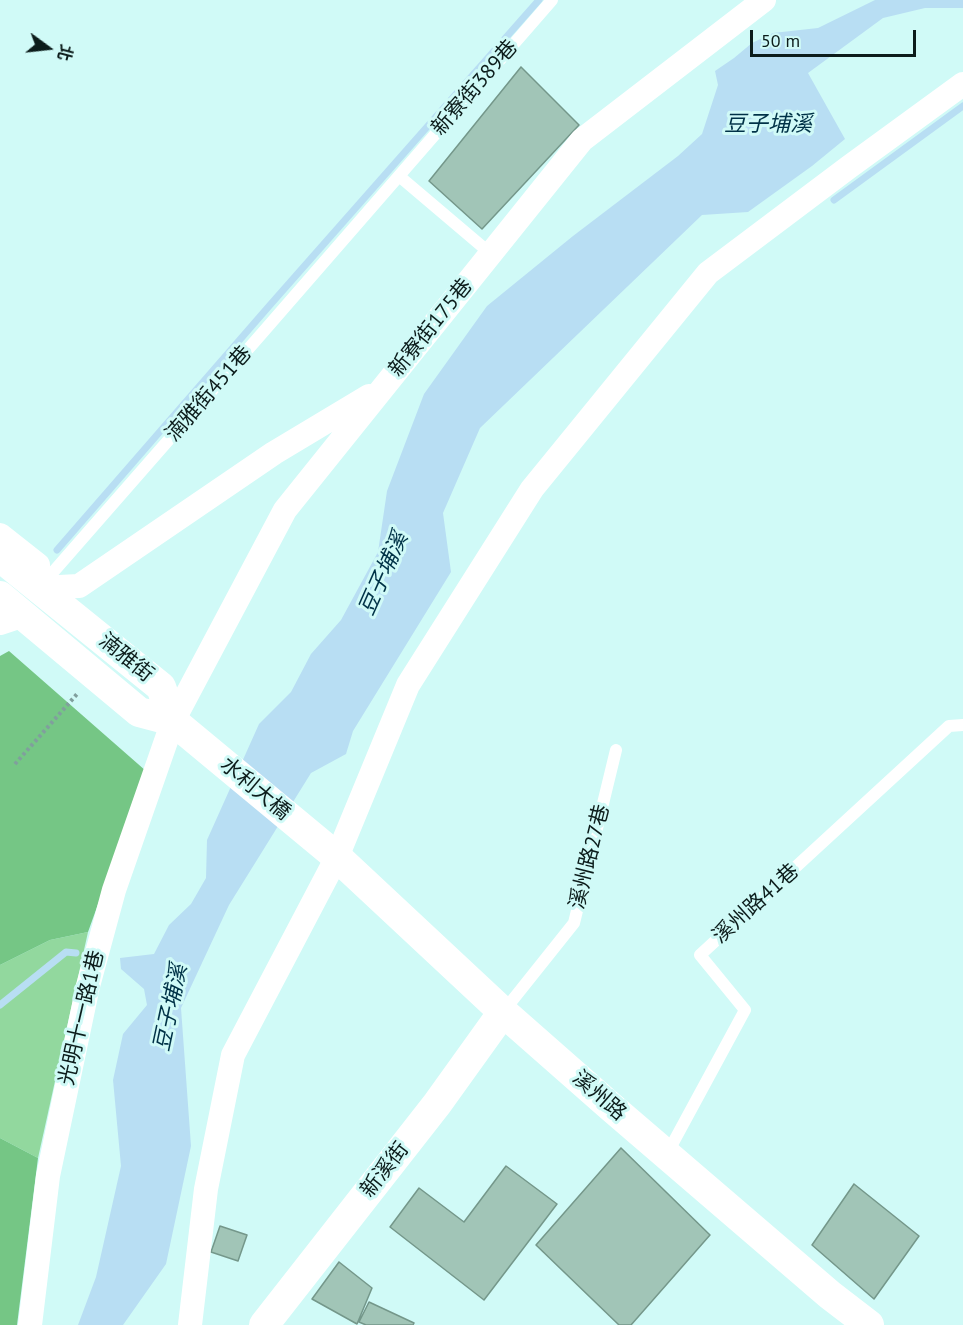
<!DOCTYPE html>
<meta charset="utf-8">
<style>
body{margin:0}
#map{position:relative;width:963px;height:1325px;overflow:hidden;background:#d0faf7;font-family:"PT Sans","Noto Sans TC",sans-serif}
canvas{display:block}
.north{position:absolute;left:18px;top:18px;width:60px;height:60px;-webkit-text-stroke:4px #d0faf7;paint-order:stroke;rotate:105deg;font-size:16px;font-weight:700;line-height:24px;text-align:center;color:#0c1c1b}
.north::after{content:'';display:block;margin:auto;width:21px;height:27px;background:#0c1c1b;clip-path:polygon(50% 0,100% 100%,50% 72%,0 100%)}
.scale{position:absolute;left:750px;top:30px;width:166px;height:27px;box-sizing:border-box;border:3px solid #0c1c1b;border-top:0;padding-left:8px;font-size:18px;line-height:21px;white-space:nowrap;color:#0c1c1b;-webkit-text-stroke:4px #d0faf7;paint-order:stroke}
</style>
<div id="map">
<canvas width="963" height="1325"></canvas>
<div class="north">北</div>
<div class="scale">50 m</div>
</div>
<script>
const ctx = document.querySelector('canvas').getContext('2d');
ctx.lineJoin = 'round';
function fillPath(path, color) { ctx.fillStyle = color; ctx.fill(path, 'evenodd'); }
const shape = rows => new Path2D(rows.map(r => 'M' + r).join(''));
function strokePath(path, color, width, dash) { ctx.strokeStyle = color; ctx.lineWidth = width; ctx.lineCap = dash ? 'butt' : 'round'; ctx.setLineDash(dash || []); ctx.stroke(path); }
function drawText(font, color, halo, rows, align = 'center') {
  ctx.font = font + ' "PT Sans","Noto Sans TC",sans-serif'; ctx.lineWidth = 6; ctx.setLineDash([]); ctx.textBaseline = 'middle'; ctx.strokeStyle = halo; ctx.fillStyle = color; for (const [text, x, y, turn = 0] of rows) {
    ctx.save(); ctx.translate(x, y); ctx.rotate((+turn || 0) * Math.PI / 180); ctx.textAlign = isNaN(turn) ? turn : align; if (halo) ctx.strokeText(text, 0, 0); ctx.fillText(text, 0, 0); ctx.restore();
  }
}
fillPath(shape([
 [88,932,38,1158,0,1138,0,965,50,940]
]), '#92d89e');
fillPath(shape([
 [9,651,146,771,88,932,50,940,0,965,0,656],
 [0,1138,38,1158,17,1325,0,1325]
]), '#75c685');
fillPath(shape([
 [875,0,963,0,963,8,925,8,883,18,808,73,845,139,812,166,748,212,702,215,480,428,443,513,451,572,353,731,346,754,311,773,229,905,181,1008,191,1146,166,1264,123,1325,78,1325,96,1277,121,1166,113,1080,123,1034,147,1005,144,989,121,969,120,958,154,954,169,925,191,904,206,878,207,840,259,724,291,692,311,654,341,620,378,552,387,491,424,394,487,306,573,236,678,156,702,134,718,85,715,71,734,58,752,43,773,33,818,28]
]), '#b8def3');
strokePath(shape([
 [834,200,963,106],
 [57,550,270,305,539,0],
 [0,1005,66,952,76,953]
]), '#b8def3', 7);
const building = shape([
 [521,67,579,125,482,229,429,181,521,67],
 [621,1148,710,1235,631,1325,619,1325,536,1245,621,1148],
 [506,1166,557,1204,484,1300,390,1227,419,1188,464,1222,506,1166],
 [854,1184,919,1236,874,1299,812,1245,854,1184],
 [220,1226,247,1235,238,1261,211,1252,220,1226],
 [339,1262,372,1288,357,1324,312,1299,339,1262],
 [369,1302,414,1323,413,1325,366,1325,359,1322,369,1302]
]);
fillPath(building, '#a1c5b7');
strokePath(building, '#74978a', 1.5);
strokePath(shape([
 [15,764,78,693]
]), '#809f9d', 4, [3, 3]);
strokePath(shape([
 [399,176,491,254],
 [40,587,264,331,552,0],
 [503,1012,574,923,616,750],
 [667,1154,745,1010,700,955,949,726,963,725]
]), '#fff', 12);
strokePath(shape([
 [0,535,38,565,39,588,79,586,274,453,369,396],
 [0,623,24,615],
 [30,1325,48,1176,88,986,114,890,173,721,285,510,582,140,764,0],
 [190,1325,206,1189,233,1055,337,857,408,685,532,489,708,273,849,167,963,84]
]), '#fff', 24);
strokePath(shape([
 [0,557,161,687,173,721],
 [0,596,139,712,173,721,337,857,503,1012,611,1107,830,1295,869,1325],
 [264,1325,437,1104,503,1012]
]), '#fff', 30);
drawText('21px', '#0c1c1b', '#d0faf7', [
 ["新寮街389巷",475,88,-49],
 ["新寮街175巷",431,328,-51],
 ["湳雅街451巷",209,394,-49],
 ["湳雅街",126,658,39],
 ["水利大橋",255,789,40],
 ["溪州路27巷",590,857,-76],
 ["溪州路41巷",756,904,-42],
 ["光明十一路1巷",82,1018,-77],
 ["溪州路",599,1096,41],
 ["新溪街",385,1170,-52]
]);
drawText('italic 22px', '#003247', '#d0faf7', [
 ["豆子埔溪",768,125],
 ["豆子埔溪",384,574,-66],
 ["豆子埔溪",171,1008,-78]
]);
</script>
